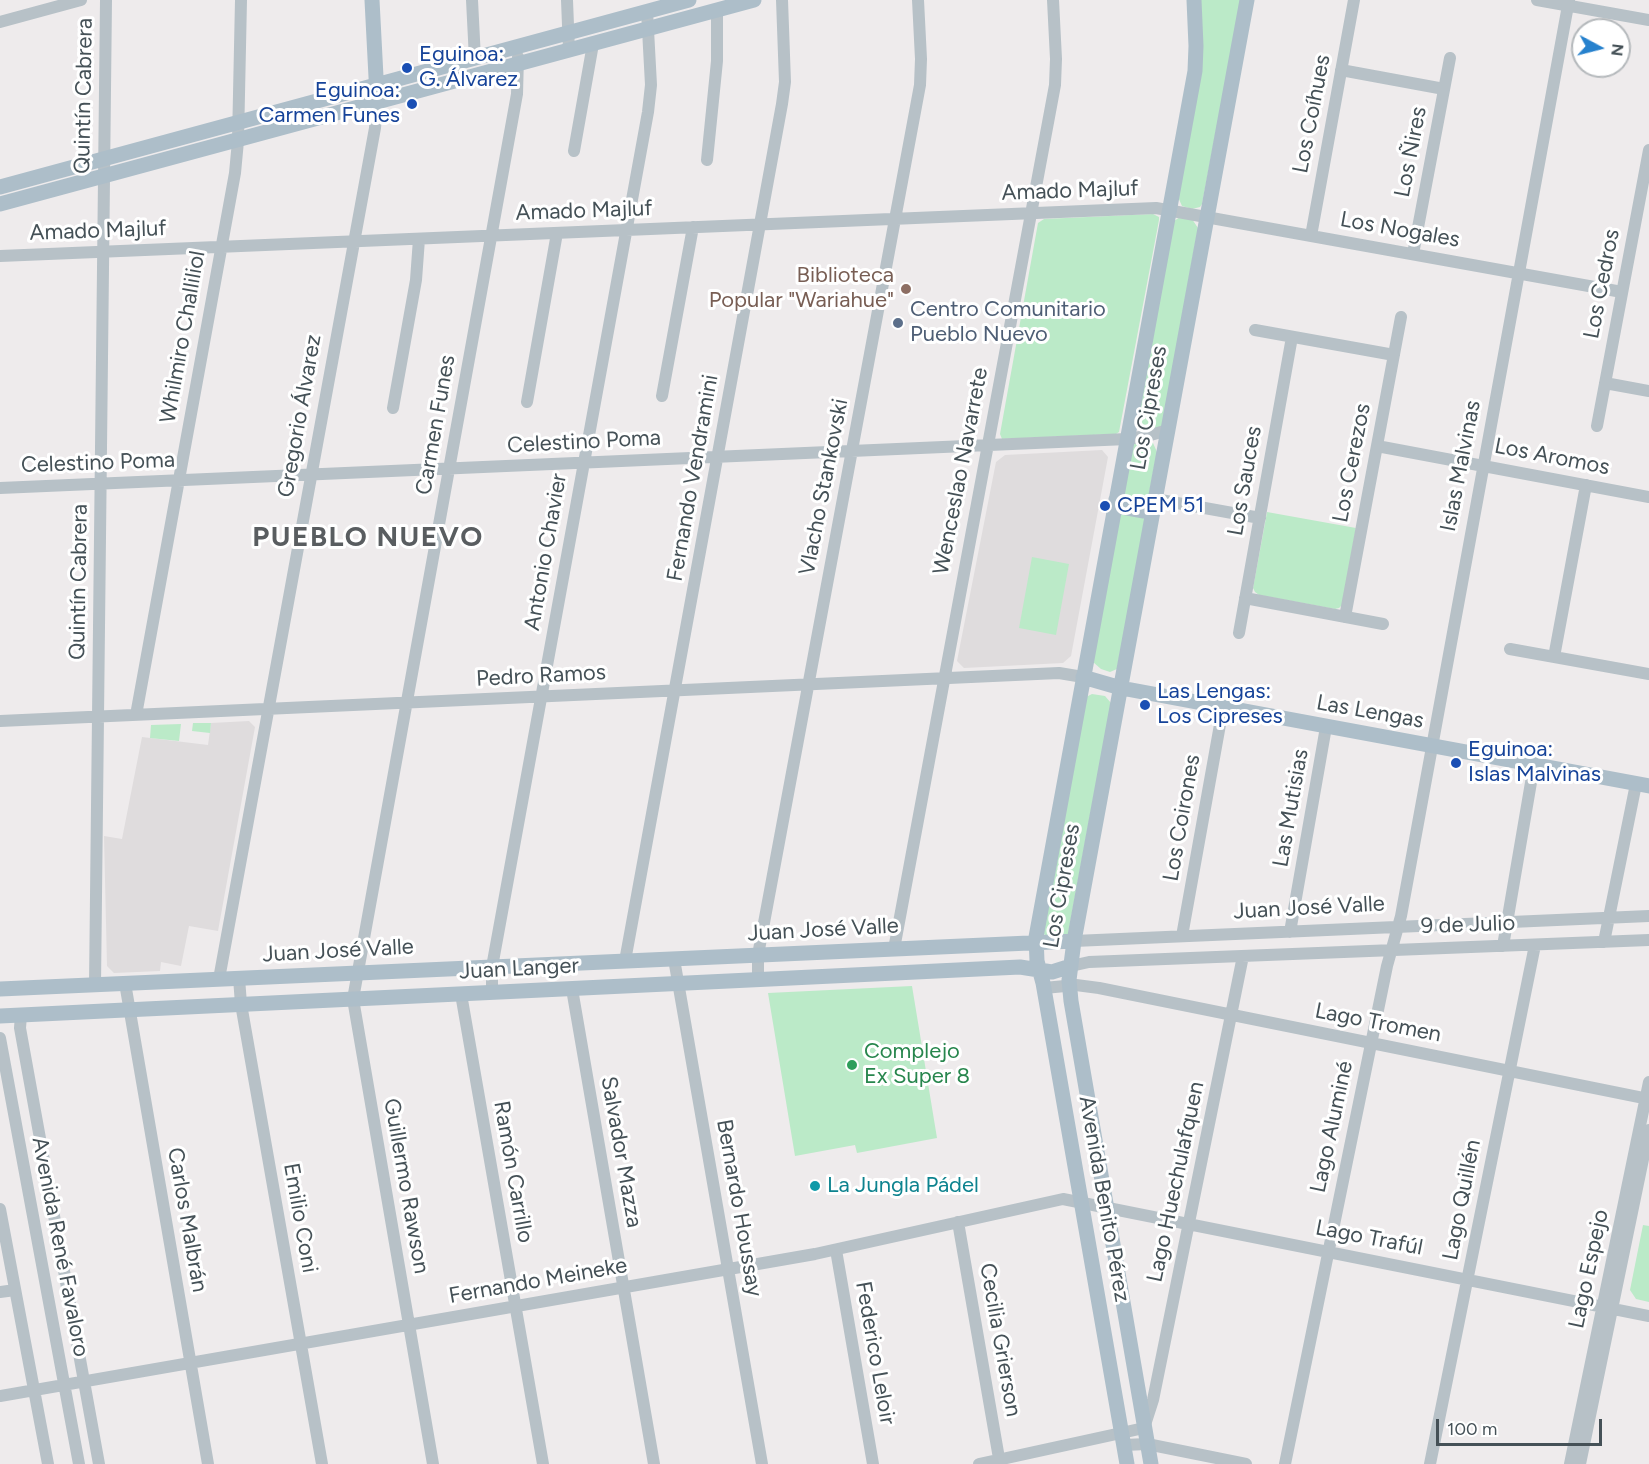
<!DOCTYPE html>
<meta charset="utf-8">
<style>
body{margin:0}
#map{position:relative;width:1649px;height:1464px;overflow:hidden;background:#eeebec;font-family:Figtree,sans-serif}
canvas{display:block}
.north{position:absolute;left:1571px;top:18px;width:60px;height:60px;box-sizing:border-box;background:#fff;border:2px solid #b5b9bc;border-radius:50%;rotate:97deg;font-size:16px;font-weight:700;line-height:24px;text-align:center;color:#455157}
.north::after{content:'';display:block;margin:auto;width:21px;height:27px;background:#2681cd;clip-path:polygon(50% 0,100% 100%,50% 72%,0 100%)}
.scale{position:absolute;left:1436px;top:1419px;width:166px;height:27px;box-sizing:border-box;border:3px solid #455157;border-top:0;padding-left:8px;font-size:18px;line-height:21px;white-space:nowrap;color:#455157;-webkit-text-stroke:4px #fff;paint-order:stroke}
</style>
<div id="map">
<canvas width="1649" height="1464"></canvas>
<div class="north">N</div>
<div class="scale">100 m</div>
</div>
<script>
const ctx = document.querySelector('canvas').getContext('2d');
ctx.lineJoin = 'round';
function fillPath(path, color) { ctx.fillStyle = color; ctx.fill(path, 'evenodd'); }
const shape = rows => new Path2D(rows.map(r => 'M' + r).join(''));
function strokePath(path, color, width, dash) { ctx.strokeStyle = color; ctx.lineWidth = width; ctx.lineCap = dash ? 'butt' : 'round'; ctx.setLineDash(dash || []); ctx.stroke(path); }
function drawText(font, color, halo, rows, align = 'center') {
  ctx.font = font + ' Figtree,sans-serif'; ctx.lineWidth = 6; ctx.setLineDash([]); ctx.textBaseline = 'middle'; ctx.strokeStyle = halo; ctx.fillStyle = color; for (const [text, x, y, turn = 0] of rows) {
    ctx.save(); ctx.translate(x, y); ctx.rotate((+turn || 0) * Math.PI / 180); ctx.textAlign = isNaN(turn) ? turn : align; if (halo) ctx.strokeText(text, 0, 0); ctx.fillText(text, 0, 0); ctx.restore();
  }
}
fillPath(shape([
 [1102,450,1108,457,1071,656,1063,663,964,668,957,661,996,462,1005,455],
 [249,721,255,727,218,931,189,926,181,966,161,962,160,971,114,973,107,966,104,836,122,839,142,737,208,745,211,723]
]), '#dfdcdd');
fillPath(shape([
 [1200,0,1241,0,1202,204,1200,207,1192,209,1182,206,1178,197],
 [1153,214,1159,217,1159,220,1119,432,1116,434,1002,439,1000,434,1038,223,1044,219],
 [1180,217,1192,219,1198,228,1162,426,1158,429,1145,430,1137,425,1174,221],
 [1147,440,1153,443,1157,452,1147,504,1125,502,1122,496,1133,443],
 [1120,510,1146,514,1117,669,1110,672,1101,669,1093,662],
 [1267,512,1356,528,1342,605,1339,608,1335,609,1259,595,1255,592,1253,588],
 [1032,557,1069,564,1056,635,1019,628],
 [1092,694,1105,696,1111,703,1068,934,1046,936,1043,933,1086,697],
 [193,723,211,723,210,733,192,731],
 [181,724,179,741,150,738,151,725],
 [912,986,937,1138,857,1153,855,1145,795,1156,768,993],
 [1643,1225,1649,1226,1649,1302,1636,1299,1630,1290]
]), '#bbeac8');
strokePath(shape([
 [472,0,475,59],
 [567,0,569,51],
 [1537,0,1649,20],
 [0,22,81,0],
 [1341,70,1444,89],
 [574,151,593,44],
 [707,160,717,61,717,10],
 [1311,236,1354,0],
 [1413,254,1450,58],
 [0,256,1156,208,1622,292],
 [1255,330,1394,355],
 [1605,383,1649,391],
 [662,396,693,227],
 [527,402,557,233],
 [393,408,416,280,419,239],
 [1597,426,1649,150],
 [1377,446,1649,497],
 [0,488,1127,439,1147,436,1168,430],
 [1155,499,1260,518],
 [1245,598,1383,624],
 [1345,617,1401,317],
 [1239,633,1292,337],
 [1510,649,1649,674],
 [1554,657,1586,485],
 [136,715,235,173,238,141,241,0],
 [0,721,1059,673,1083,677],
 [1290,932,1326,727],
 [1182,936,1223,708],
 [1074,941,1649,916],
 [1604,942,1636,784],
 [1503,946,1534,765],
 [894,949,1055,85,1056,59,1053,0],
 [674,959,762,1464],
 [625,961,782,104,785,82,782,0],
 [1071,966,1089,962,1649,940],
 [239,978,241,1004,322,1464],
 [219,979,375,128,377,103],
 [758,980,758,955,920,85,921,59,918,0],
 [125,983,208,1464],
 [95,985,106,0],
 [1044,988,1076,985,1099,988,1649,1099],
 [572,989,654,1464],
 [492,993,492,967,648,112,651,85,647,11],
 [461,994,543,1464],
 [21,1015,20,1028,99,1464],
 [0,1038,79,1464],
 [0,1209,48,1464],
 [958,1222,1000,1464],
 [836,1250,873,1464],
 [0,1292,15,1290],
 [0,1396,815,1254,1063,1199,1649,1316],
 [1124,1445,1147,1444,1246,1464],
 [433,1464,353,999,517,94,518,57],
 [979,1464,1144,1428,1153,1400,1243,956],
 [1285,1464,1387,966,1401,916,1569,0],
 [1430,1464,1535,945],
 [1570,1464,1649,1082],
 [1580,1464,1649,1130]
]), '#b7c1c7', 12);
strokePath(shape([
 [372,0,377,96],
 [0,187,689,0],
 [0,204,754,0],
 [1116,499,1122,507,1144,511,1150,510,1154,506],
 [1083,677,1121,688,1649,786],
 [0,989,1074,941],
 [0,1016,1020,967,1052,972,1071,966],
 [1127,1464,1043,983,1037,961,1036,937,1195,71,1196,46,1194,0],
 [1151,1464,1071,1001,1069,980,1074,941,1247,0]
]), '#adbec9', 15);
for (const [x, y, r, color] of [
 [407,68,6,"#1a4fb4"],
 [412,104,6,"#1a4fb4"],
 [906,289,6,"#8d6e63"],
 [898,323,6,"#5c6f8a"],
 [1105,506,6,"#1a4fb4"],
 [1145,705,6,"#1a4fb4"],
 [1456,763,6,"#1a4fb4"],
 [852,1065,6,"#2e9e5b"],
 [815,1186,6,"#0f9aa8"]
]) { const dot = new Path2D(); dot.arc(x, y, r, 0, 2 * Math.PI); ctx.fillStyle = color; ctx.fill(dot); strokePath(dot, '#fff', 2); }
drawText('22px', '#164399', '#fff', [
 ["Eguinoa:",419,55],
 ["G. Álvarez",419,80],
 ["Eguinoa:",400,91,"right"],
 ["Carmen Funes",400,116,"right"],
 ["CPEM 51",1117,506],
 ["Las Lengas:",1157,692],
 ["Los Cipreses",1157,717],
 ["Eguinoa:",1468,750],
 ["Islas Malvinas",1468,775]
], 'left');
drawText('22px', '#455157', '#fff', [
 ["Quintín Cabrera",84,96,-89],
 ["Los Coíhues",1312,114,-79],
 ["Los Ñires",1411,152,-79],
 ["Amado Majluf",1070,191,-2],
 ["Amado Majluf",584,211,-2],
 ["Los Nogales",1400,230,10],
 ["Amado Majluf",98,231,-2],
 ["Los Cedros",1602,284,-79],
 ["Whilmiro Challiliol",183,337,-80],
 ["Los Cipreses",1149,408,-80],
 ["Gregorio Álvarez",300,416,-80],
 ["Carmen Funes",436,425,-80],
 ["Celestino Poma",584,442,-3],
 ["Los Aromos",1552,457,11],
 ["Celestino Poma",98,463,-2],
 ["Los Cerezos",1352,463,-79],
 ["Islas Malvinas",1461,466,-79],
 ["Wenceslao Navarrete",961,471,-79],
 ["Fernando Vendramini",693,478,-80],
 ["Los Sauces",1245,481,-80],
 ["Vlacho Stankovski",824,487,-79],
 ["Antonio Chavier",546,552,-80],
 ["Quintín Cabrera",79,582,-89],
 ["Pedro Ramos",541,676,-3],
 ["Las Lengas",1370,712,10],
 ["Las Mutisias",1291,808,-80],
 ["Los Coirones",1182,818,-80],
 ["Los Cipreses",1062,886,-80],
 ["Juan José Valle",1309,908,-3],
 ["9 de Julio",1468,925,-2],
 ["Juan José Valle",823,930,-3],
 ["Juan José Valle",338,951,-3],
 ["Juan Langer",519,969,-3],
 ["Lago Tromen",1378,1023,11],
 ["Lago Aluminé",1332,1127,-78],
 ["Salvador Mazza",621,1152,80],
 ["Ramón Carrillo",513,1172,80],
 ["Lago Huechulafquen",1176,1182,-78],
 ["Guillermo Rawson",406,1186,80],
 ["Avenida Benito Pérez",1104,1199,80],
 ["Lago Quillén",1462,1200,-79],
 ["Bernardo Houssay",739,1208,80],
 ["Emilio Coni",300,1218,80],
 ["Carlos Malbrán",187,1220,80],
 ["Lago Trafúl",1369,1238,11],
 ["Avenida René Favaloro",60,1247,79],
 ["Lago Espejo",1589,1269,-78],
 ["Fernando Meineke",538,1281,-10],
 ["Cecilia Grierson",1000,1340,80],
 ["Federico Leloir",875,1353,80]
]);
drawText('22px', '#785e54', '#fff', [
 ["Biblioteca",894,276],
 ["Popular \"Wariahue\"",894,301]
], 'right');
drawText('22px', '#4e5e75', '#fff', [
 ["Centro Comunitario",910,310],
 ["Pueblo Nuevo",910,335]
], 'left');
drawText('22px', '#27864d', '#fff', [
 ["Complejo",864,1052],
 ["Ex Super 8",864,1077]
], 'left');
drawText('22px', '#0d838f', '#fff', [
 ["La Jungla Pádel",827,1186]
], 'left');
ctx.letterSpacing = '1.5px';
drawText('bold 28px', '#595d60', '#fff', [
 ["PUEBLO NUEVO",368,538]
]);
ctx.letterSpacing = '0px';
</script>
